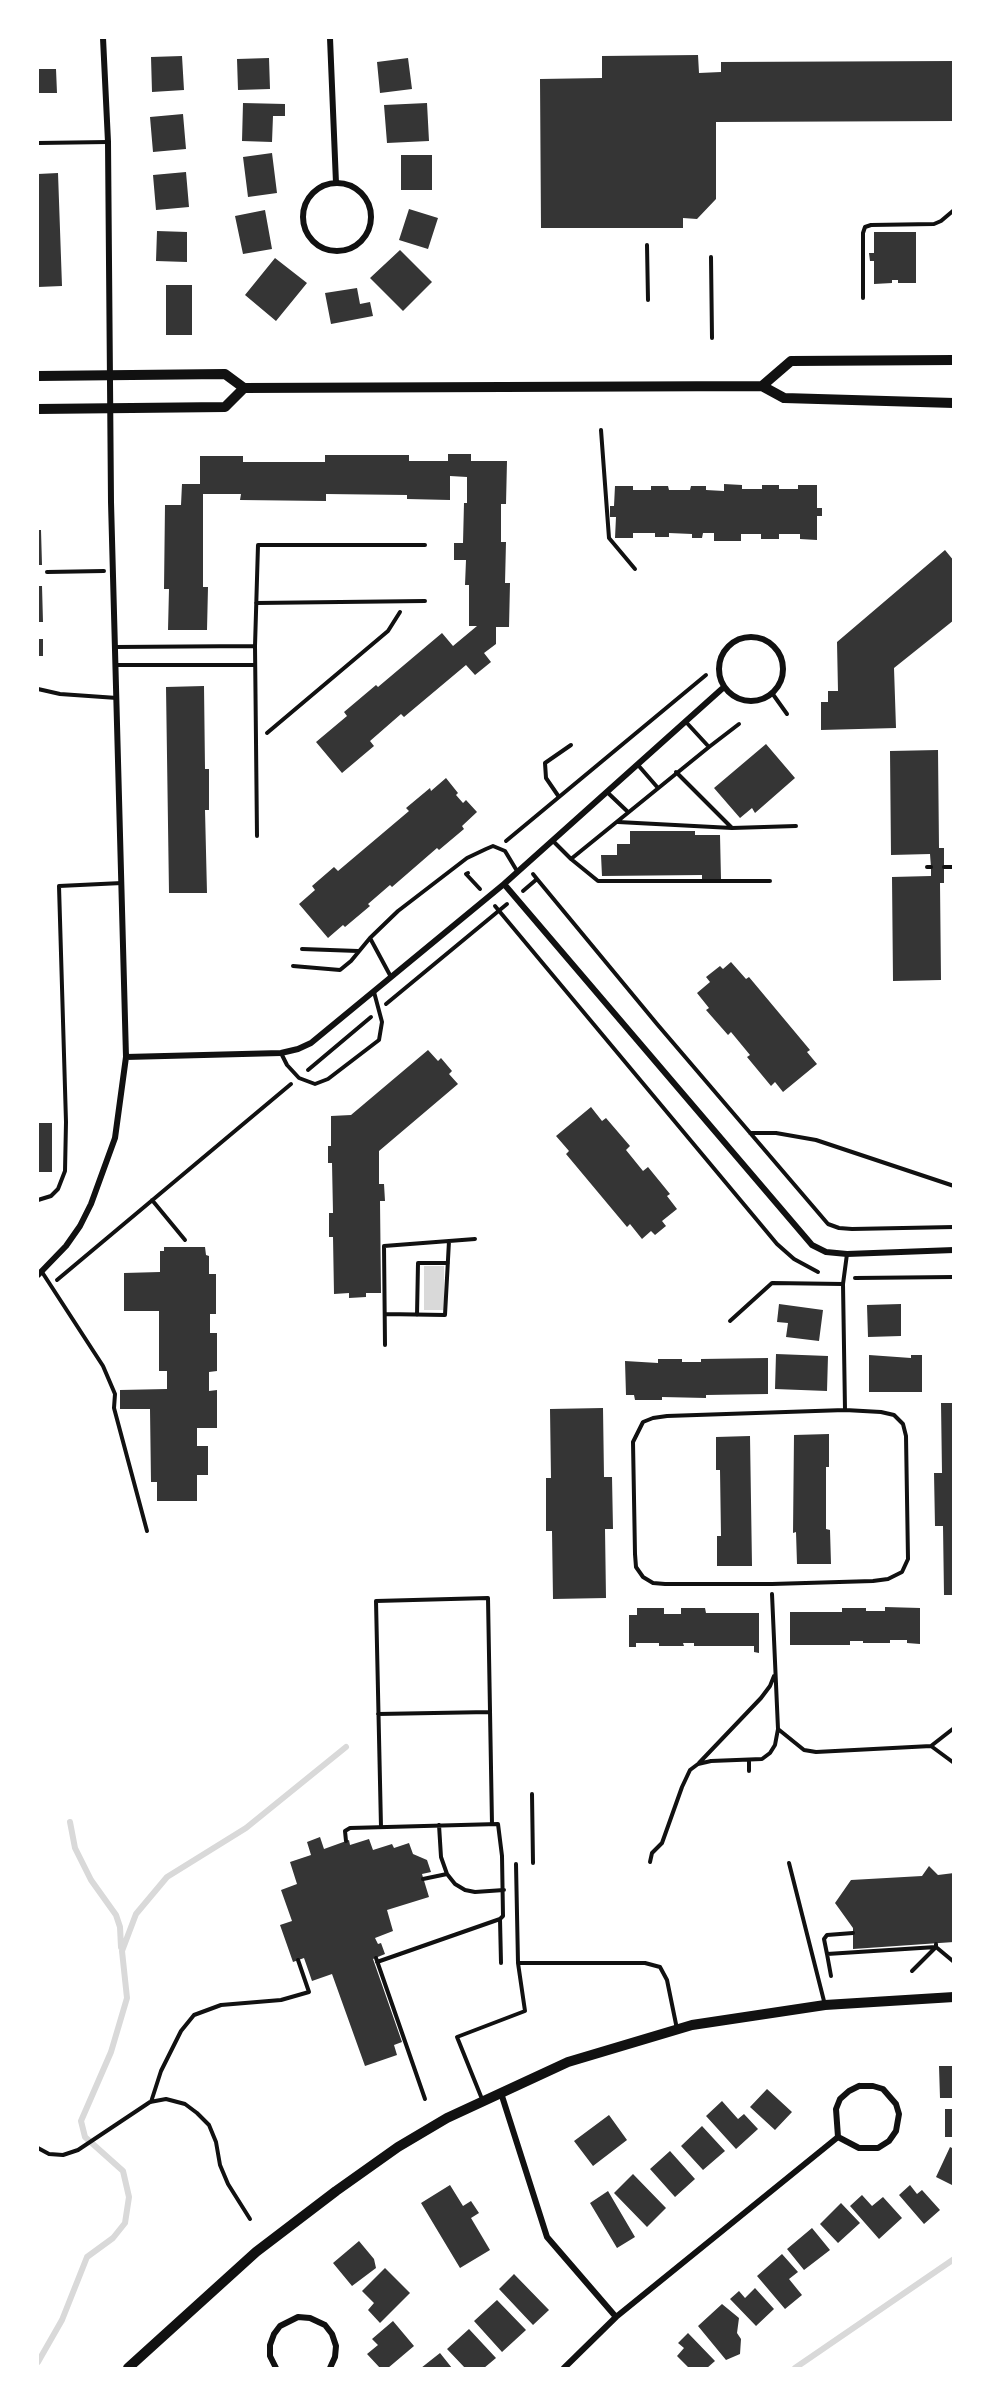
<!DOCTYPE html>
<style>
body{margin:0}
#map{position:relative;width:991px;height:2406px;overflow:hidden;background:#fff;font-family:"Nunito Sans",sans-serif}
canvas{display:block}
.frame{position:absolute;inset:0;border:39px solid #fff;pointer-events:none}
</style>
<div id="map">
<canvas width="991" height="2406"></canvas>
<div class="frame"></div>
</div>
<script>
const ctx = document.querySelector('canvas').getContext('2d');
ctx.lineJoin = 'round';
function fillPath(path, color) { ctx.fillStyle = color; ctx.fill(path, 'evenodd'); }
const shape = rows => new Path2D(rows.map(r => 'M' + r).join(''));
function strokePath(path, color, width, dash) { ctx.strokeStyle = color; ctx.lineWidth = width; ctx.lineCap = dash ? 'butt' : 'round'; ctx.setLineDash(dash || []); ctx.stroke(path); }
fillPath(shape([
 [424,1266,444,1266,444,1310,424,1310]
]), '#d9d9d9');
strokePath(shape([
 [70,1822,75,1848,91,1880,116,1915,120,1927,121,1947],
 [38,2362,62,2320,87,2257,113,2238,125,2223,129,2197,123,2171,85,2137,81,2121,111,2052,127,1998,122,1951,136,1914,167,1877,246,1828,346,1747],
 [795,2368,954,2259]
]), '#d9d9d9', 6);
fillPath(shape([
 [698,55,699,73,721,72,721,62,954,61,954,121,716,122,716,199,697,219,683,218,683,228,541,228,540,79,602,78,602,56],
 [182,56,184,90,152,92,151,57],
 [269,58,270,89,238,90,237,59],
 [408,58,412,89,380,93,377,62],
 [38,69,56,69,57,93,38,93],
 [243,103,285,104,285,116,273,116,272,142,242,141],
 [427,103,429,141,387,143,384,105],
 [183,114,186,149,153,152,150,117],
 [272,153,277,193,248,197,243,157],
 [401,155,432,155,432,190,401,190],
 [186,172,189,207,156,210,153,175],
 [58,173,62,286,38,287,38,174],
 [409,209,438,218,428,249,399,240],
 [265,210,272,249,243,254,235,216],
 [157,231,187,232,187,262,156,261],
 [874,232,916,232,916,283,898,283,898,280,892,280,892,283,874,284,874,261,870,261,869,253,874,253],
 [400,250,432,282,403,311,370,278],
 [275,258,307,283,276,321,245,295],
 [166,285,192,285,192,335,166,335],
 [357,288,360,304,370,302,373,316,331,324,325,293],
 [448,454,471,454,471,461,507,461,506,504,501,504,501,542,506,542,505,583,510,583,509,627,496,627,496,644,484,653,491,662,475,675,466,665,404,717,401,714,370,741,374,746,342,773,316,742,347,716,344,712,376,685,378,687,442,633,453,646,477,626,469,626,469,585,465,585,466,560,454,560,454,543,463,543,464,503,467,503,467,477,450,476,450,500,407,499,407,495,326,494,326,501,240,500,241,494,203,494,203,587,208,587,207,630,168,630,169,589,164,589,165,505,181,505,182,484,200,484,200,456,243,456,243,462,325,462,325,455,409,455,409,461,448,461],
 [724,484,742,485,742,489,762,489,762,485,779,485,779,489,798,489,798,485,817,485,817,508,822,508,822,516,817,516,817,540,800,539,800,534,779,534,779,539,761,539,761,534,741,534,741,541,714,541,714,533,703,533,702,538,692,538,692,534,669,533,669,537,655,537,655,533,633,533,633,538,615,538,616,517,610,517,610,506,614,506,615,486,633,486,633,490,651,490,651,486,668,486,669,490,690,490,691,486,706,486,706,490,724,491],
 [38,530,41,530,42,565,38,565],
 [945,550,954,561,954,620,894,668,896,728,821,730,821,702,828,702,828,691,838,691,837,642],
 [38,586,42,586,43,622,38,622],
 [38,639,43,639,43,656,38,656],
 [204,686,205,769,209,769,209,810,205,810,207,893,169,893,166,687],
 [766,744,795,778,755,813,752,808,740,818,714,788],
 [938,750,939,848,944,848,944,883,940,883,941,980,893,981,892,877,931,876,931,867,930,854,891,855,890,751],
 [446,778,458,793,456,795,463,803,466,800,477,812,462,826,464,829,439,850,437,848,392,887,390,885,368,904,370,906,345,927,343,925,328,938,299,904,315,890,312,886,334,867,338,871,409,811,406,808,430,788,431,791],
 [630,831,695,831,695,835,720,835,721,879,702,879,702,875,602,876,601,855,617,855,617,844,630,844],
 [731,962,746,979,749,977,810,1050,807,1052,817,1064,783,1092,775,1082,771,1086,747,1057,750,1055,731,1032,728,1035,706,1010,709,1008,697,993,710,982,706,977,720,966,723,969],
 [428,1050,438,1061,441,1058,452,1071,449,1074,458,1084,379,1151,379,1184,384,1184,385,1201,380,1201,381,1293,366,1293,366,1297,349,1298,349,1293,334,1294,333,1237,329,1237,329,1213,333,1213,332,1163,328,1163,328,1146,331,1146,331,1116,351,1115],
 [591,1107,602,1121,606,1118,630,1146,626,1150,643,1171,648,1167,670,1194,667,1196,677,1209,662,1221,666,1226,655,1235,651,1231,642,1239,630,1224,627,1227,566,1154,569,1151,556,1136],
 [38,1123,52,1123,52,1172,38,1172],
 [164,1247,205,1247,206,1255,209,1256,209,1274,216,1274,216,1314,210,1314,210,1333,217,1333,217,1371,209,1372,209,1391,217,1390,217,1428,197,1428,197,1446,208,1446,208,1475,197,1475,197,1501,157,1501,157,1482,151,1482,150,1409,120,1409,120,1390,167,1389,167,1371,159,1371,159,1311,124,1311,124,1273,160,1272,160,1251,164,1251],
 [779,1304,823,1310,819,1341,786,1337,788,1323,777,1322],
 [901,1304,901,1336,868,1337,867,1305],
 [776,1354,828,1356,827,1391,775,1389],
 [869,1355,911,1358,911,1355,922,1355,922,1392,869,1392],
 [768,1358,768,1394,706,1395,706,1398,662,1397,662,1400,635,1400,634,1395,626,1395,625,1361,658,1363,658,1359,682,1359,682,1362,701,1362,701,1359],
 [941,1403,954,1403,954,1595,944,1595,943,1526,935,1526,934,1473,942,1473],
 [603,1408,604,1477,612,1477,613,1529,605,1529,606,1598,553,1599,552,1531,546,1531,546,1478,551,1478,550,1409],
 [829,1434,829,1467,826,1467,826,1529,830,1530,831,1564,797,1564,796,1532,793,1533,794,1435],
 [750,1436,752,1566,717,1566,717,1536,721,1536,720,1470,716,1470,716,1437],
 [885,1607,920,1608,920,1644,907,1643,907,1640,890,1640,890,1643,863,1643,863,1641,850,1641,850,1645,790,1645,790,1612,842,1612,842,1608,866,1608,866,1611,885,1611],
 [637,1608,664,1608,664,1614,681,1614,681,1608,705,1608,706,1613,759,1613,759,1653,754,1652,754,1646,694,1646,694,1643,683,1643,684,1646,659,1646,659,1643,636,1643,636,1647,629,1647,629,1615,637,1615],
 [320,1837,324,1849,349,1840,350,1845,369,1839,373,1850,392,1844,394,1848,409,1843,413,1854,427,1860,431,1872,422,1874,429,1897,387,1910,393,1931,375,1938,378,1944,381,1943,385,1954,373,1959,402,2042,394,2045,397,2055,365,2066,332,1974,312,1981,304,1958,293,1962,280,1925,292,1921,281,1890,297,1884,290,1862,311,1855,307,1842],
 [929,1866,938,1875,954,1873,954,1942,853,1949,853,1928,835,1903,851,1880,922,1876],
 [939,2066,954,2066,954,2098,940,2098],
 [767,2089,792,2112,775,2130,750,2107],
 [722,2101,738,2119,744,2114,758,2129,736,2149,706,2116],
 [945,2109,954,2109,954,2137,945,2137],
 [609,2115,627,2140,593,2166,574,2141],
 [702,2126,725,2151,703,2170,681,2146],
 [950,2147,954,2149,954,2186,936,2177],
 [670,2151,695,2179,675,2197,650,2169],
 [633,2174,666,2208,647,2227,614,2193],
 [450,2185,463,2206,471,2201,479,2213,471,2218,490,2250,460,2268,421,2203],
 [910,2185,917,2194,922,2190,940,2210,924,2224,899,2195],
 [608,2191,635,2237,617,2248,590,2203],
 [862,2195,872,2206,883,2197,902,2218,879,2239,850,2206],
 [841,2203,860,2223,838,2243,820,2224],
 [812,2228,830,2250,804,2270,787,2249],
 [359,2241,374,2259,376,2268,352,2286,333,2263],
 [782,2254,798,2272,789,2279,802,2295,785,2309,757,2276],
 [385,2268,410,2293,380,2323,368,2310,374,2303,362,2291],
 [514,2274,549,2310,533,2325,499,2289],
 [755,2288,774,2309,756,2326,730,2299,739,2291,745,2298],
 [497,2300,526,2330,502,2352,474,2321],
 [722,2304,739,2318,737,2333,741,2339,740,2354,726,2360,698,2326],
 [393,2321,414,2346,388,2368,380,2368,367,2354,378,2345,372,2339],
 [469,2329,496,2358,484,2368,465,2368,447,2349],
 [688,2333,715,2361,707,2368,689,2368,677,2356,684,2348,678,2343],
 [440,2353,452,2368,421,2368]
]), '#353535');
strokePath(shape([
 [647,245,648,300],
 [711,257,712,338],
 [601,430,609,538,635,569],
 [47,572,104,571],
 [267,733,388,631,400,612],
 [559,797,546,778,545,763,571,745],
 [506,841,706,675],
 [468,873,466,874,480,889],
 [537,879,657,1024,828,1224,839,1228,852,1229,954,1227],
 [523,891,537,879,533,874],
 [495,906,777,1244,794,1259,818,1272],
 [386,1004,507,904],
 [308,1070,371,1017],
 [750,1133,776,1133,816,1140,954,1186],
 [152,1200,185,1240],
 [855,1278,954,1277],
 [57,1280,291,1084],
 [385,1314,445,1315,449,1241],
 [417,1315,418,1263,448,1263],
 [385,1345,384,1246,475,1239],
 [378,1714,490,1712],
 [778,1729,804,1750,816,1752,931,1746,954,1728],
 [931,1746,954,1763],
 [699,1763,761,1698,770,1686,774,1676],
 [749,1771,749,1761],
 [532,1794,533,1863],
 [439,1825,441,1857,447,1874,455,1884,465,1890,475,1892,504,1890],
 [381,1827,376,1601,488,1598,492,1824],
 [346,1841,345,1831,350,1828,498,1824,502,1856,503,1916,500,1919,377,1962],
 [650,1862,652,1853,662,1843,682,1787,690,1770,698,1764,711,1761,762,1759,770,1753,775,1745,778,1729,772,1594],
 [423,1879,447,1874],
 [500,1919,501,1963],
 [827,1954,824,1939,827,1935,853,1933],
 [376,1958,425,2099],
 [912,1971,936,1947,954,1962],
 [831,1976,827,1954,936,1947,936,1944],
 [151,2102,161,2071,181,2031,194,2015,221,2005,281,2000,309,1992,298,1960],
 [38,2148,49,2154,63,2155,78,2150,150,2102,166,2099,185,2104,197,2113,209,2125,216,2142,220,2165,228,2184,250,2219]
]), '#111', 4);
strokePath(shape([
 [38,143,108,142],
 [863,298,863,233,865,227,871,225,934,224,941,221,954,210],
 [256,603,425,601],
 [115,647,255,646],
 [116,665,255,665],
 [38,689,60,694,117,698],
 [772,693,787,714],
 [709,747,739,724],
 [638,765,658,788],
 [676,772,732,828,796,826],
 [607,792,628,812],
 [618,822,732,828],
 [257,836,255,646,258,545,425,545],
 [553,841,571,859,709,747,686,722],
 [571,859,598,881,770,881],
 [927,867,931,867],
 [944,867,954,867],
 [370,938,391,977],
 [302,949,358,951],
 [293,966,340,970,351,961,370,938,398,911,467,858,486,849,493,846,505,851,517,871],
 [281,1053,287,1065,299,1078,315,1084,328,1079,379,1040,382,1022,374,992],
 [38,1200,51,1196,58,1189,65,1171,66,1122,59,886,122,883],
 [42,1272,103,1366,115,1394,114,1408,147,1531],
 [730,1321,772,1283,843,1284],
 [845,1410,881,1412,894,1415,903,1424,906,1436,908,1559,902,1572,888,1579,873,1581,772,1584,665,1584,653,1583,643,1577,636,1567,635,1554,633,1442,643,1422,653,1418,667,1416,845,1410],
 [845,1410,843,1284,847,1254],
 [789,1863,825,2005],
 [518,1963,645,1963,660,1967,667,1980,677,2029],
 [482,2099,457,2037,525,2011,518,1963,516,1864]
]), '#111', 4);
strokePath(shape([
 [330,38,336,183],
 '303 217a34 34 0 1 1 68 0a34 34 0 1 1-68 0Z',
 '719 669a32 32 0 1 1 64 0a32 32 0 1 1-64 0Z',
 [504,884,812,1245,826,1252,847,1254,954,1250],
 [126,1057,281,1053,298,1049,311,1043,504,884,724,687],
 [38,1275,66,1246,80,1226,91,1204,115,1138,126,1057,111,502,108,142,103,38],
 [859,2086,873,2086,883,2089,896,2104,899,2114,896,2131,889,2141,878,2148,859,2148,838,2137,836,2109,840,2099,849,2091,859,2086],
 [501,2093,547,2237,616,2317,564,2368],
 [616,2317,838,2137],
 [276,2368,270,2356,270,2345,274,2334,280,2326,298,2317,310,2318,325,2325,332,2334,336,2346,335,2357,330,2368]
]), '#111', 6);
strokePath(shape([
 [128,2368,256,2252,336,2191,398,2147,447,2118,568,2062,692,2025,825,2005,954,1997]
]), '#111', 10);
strokePath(shape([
 [38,376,225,374,244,388,762,386,784,398,954,403],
 [762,386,791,361,954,360],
 [38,409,225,407,244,388]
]), '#111', 10);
</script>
